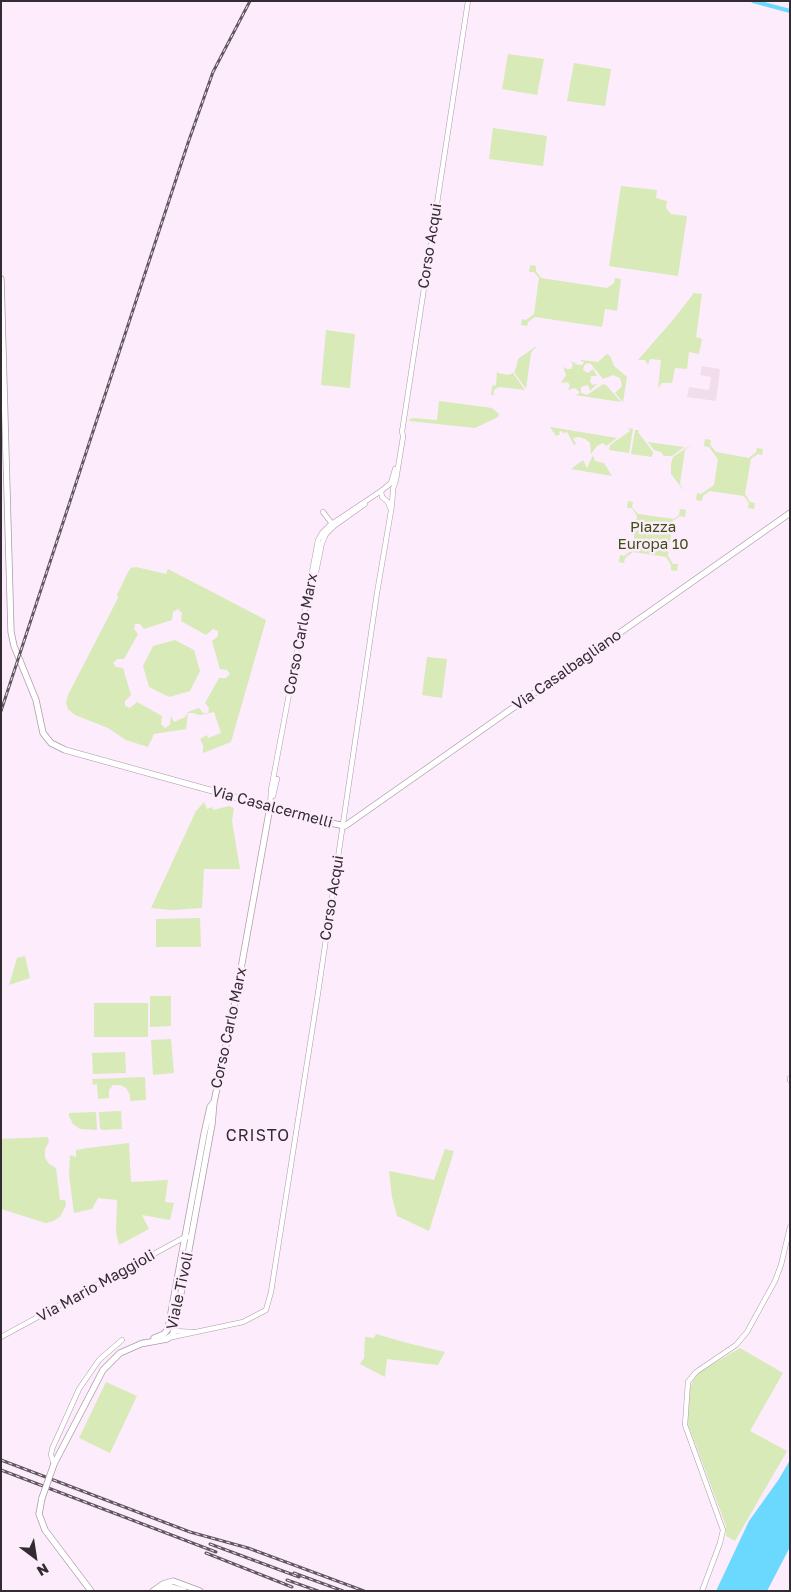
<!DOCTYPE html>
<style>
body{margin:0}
#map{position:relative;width:791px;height:1592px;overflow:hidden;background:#fdecfb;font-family:"Golos Text",sans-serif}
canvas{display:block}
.frame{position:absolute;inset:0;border:2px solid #322b31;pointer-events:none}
.north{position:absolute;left:10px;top:1532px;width:50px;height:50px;-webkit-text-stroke:4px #fdecfb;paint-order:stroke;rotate:149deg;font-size:14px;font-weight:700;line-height:20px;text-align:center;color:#322b31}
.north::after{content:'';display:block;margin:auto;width:18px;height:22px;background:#322b31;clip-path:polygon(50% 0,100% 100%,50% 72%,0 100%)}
</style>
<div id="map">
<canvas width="791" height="1592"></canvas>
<div class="frame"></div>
<div class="north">N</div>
</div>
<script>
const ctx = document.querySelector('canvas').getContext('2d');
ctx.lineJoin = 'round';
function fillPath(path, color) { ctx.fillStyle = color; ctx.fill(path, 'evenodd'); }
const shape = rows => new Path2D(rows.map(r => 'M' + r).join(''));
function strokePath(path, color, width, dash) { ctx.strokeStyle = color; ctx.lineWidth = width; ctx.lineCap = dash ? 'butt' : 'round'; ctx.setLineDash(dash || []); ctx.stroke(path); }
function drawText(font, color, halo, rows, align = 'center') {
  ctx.font = font + ' "Golos Text",sans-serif'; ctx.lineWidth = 5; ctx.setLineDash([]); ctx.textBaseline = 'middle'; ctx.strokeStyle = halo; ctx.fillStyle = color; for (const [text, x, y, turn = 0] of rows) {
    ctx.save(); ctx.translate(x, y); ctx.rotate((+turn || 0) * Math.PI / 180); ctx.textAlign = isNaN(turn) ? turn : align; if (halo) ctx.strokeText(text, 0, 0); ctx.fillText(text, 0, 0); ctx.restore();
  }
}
fillPath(shape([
 [702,366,720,369,716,401,687,397,689,387,709,390,711,377,700,375]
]), '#f2ddeb');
fillPath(shape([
 [508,54,544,59,537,95,502,89],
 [574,63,611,69,605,106,567,101],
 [493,128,547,136,543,166,489,159],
 [621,186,657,190,656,198,667,201,666,208,671,214,687,216,678,276,609,266],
 [530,265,536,266,536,271,541,278,607,288,614,283,615,278,621,279,617,311,605,309,602,327,535,317,528,322,527,326,521,325,522,319,526,320,534,314,539,278,534,272,529,272],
 [694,293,702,294,696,337,702,339,699,354,689,352,687,369,675,368,672,383,662,383,658,388,661,360,650,359,648,365,645,360,638,360,672,321],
 [326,330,355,334,350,388,321,385],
 [535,347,537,347,534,349,531,353,526,389,514,372,516,368,518,359],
 [607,354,610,356,614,366,627,377,623,402,615,393,622,386,620,378,613,375,603,379,590,363,585,364,583,370,588,373,593,369,597,376,591,376,590,382,593,385,598,383,590,391,589,387,587,385,581,387,581,393,575,388,568,390,570,386,568,382,561,383,566,375,563,367,567,369,571,369,573,365,571,361,578,365,582,365,584,362,581,361,581,360,598,362],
 [497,371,498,373,508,375,513,373,525,390,499,387,494,390,494,395,491,395,492,386,496,385],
 [603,384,606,385,621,402,575,395,579,394,579,392,587,395],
 [439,401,492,408,499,414,498,417,475,428,409,421,410,419,413,418,437,420],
 [550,427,617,438,606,446,603,443,597,446,591,454,590,443,585,439,579,437,573,438,576,444,574,445,567,432,563,433,561,431,559,432,560,434,556,436],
 [628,428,633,429,629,453,609,450,610,445,630,431],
 [635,430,639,430,638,432,653,452,652,457,631,454],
 [705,439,711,440,710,445,716,452,749,458,756,452,757,448,763,449,762,455,758,454,751,459,745,494,750,502,755,503,754,509,748,508,749,503,744,496,710,491,703,496,702,501,696,500,697,493,701,494,714,485,718,459,709,447,704,446],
 [648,442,684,447,672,456,664,456,661,452,654,450],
 [692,444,685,450,680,484,684,491,671,474,671,464,673,457],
 [593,455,595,461,604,463,612,476,571,469,583,460,587,468],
 [628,501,633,502,632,507,638,514,674,519,679,515,680,509,686,510,685,517,680,516,673,521,668,556,673,564,678,564,677,571,671,570,671,565,666,557,633,552,625,558,624,563,619,562,620,555,624,556,632,550,637,516,632,508,627,508],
 [136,567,166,574,168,569,266,620,231,742,203,753,203,745,200,739,207,735,208,738,221,733,214,712,200,715,193,713,188,713,186,729,154,734,148,747,126,740,108,728,75,715,68,709,66,703,68,695,118,598,117,595,128,572,131,568],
 [178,609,182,613,181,621,206,635,213,629,218,631,218,636,212,641,220,669,227,670,230,674,226,678,219,678,205,703,209,708,208,713,203,713,199,708,188,712,185,717,174,722,171,716,170,725,165,728,161,724,162,716,137,702,130,708,125,706,125,701,131,695,123,668,116,667,113,663,117,659,124,659,138,634,134,629,135,624,140,624,144,629,172,620,173,612],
 [175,640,194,650,200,671,190,691,169,697,149,687,143,666,153,646],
 [427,657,447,659,442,698,422,695],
 [204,802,207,809,212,807,213,810,229,806,234,808,232,821,240,869,204,869,202,908,172,910,151,908,196,811],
 [200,918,201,947,156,947,156,919],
 [25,956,30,978,9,985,17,958],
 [150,996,171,996,171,1026,150,1027],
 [94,1003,148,1003,148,1037,94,1037],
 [171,1039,174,1073,153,1075,151,1040],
 [125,1052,126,1073,93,1074,92,1053],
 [145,1077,146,1100,130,1101,130,1095,126,1088,120,1085,113,1085,109,1090,109,1098,98,1099,97,1084,93,1085,92,1079],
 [121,1111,122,1129,103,1130,100,1128,99,1112],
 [96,1112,97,1130,80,1129,73,1124,69,1116,69,1113],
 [48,1137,49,1142,45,1149,45,1158,49,1164,56,1168,60,1200,65,1200,66,1205,60,1217,53,1221,46,1223,1,1209,1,1139],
 [129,1143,131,1182,168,1180,165,1202,174,1203,170,1220,142,1215,149,1229,119,1245,116,1232,117,1200,98,1198,92,1209,74,1213,69,1175,70,1155,76,1157,76,1150,88,1148],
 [445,1149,454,1151,429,1231,397,1216,392,1197,389,1171,434,1180],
 [376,1334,407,1343,445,1352,438,1365,387,1359,385,1377,360,1364,364,1358,365,1337,374,1338],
 [740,1348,783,1373,750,1431,787,1451,735,1541,726,1536,726,1526,688,1424,688,1392,695,1377,701,1371],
 [106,1382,137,1396,110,1453,79,1438]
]), '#d7eab8');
fillPath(shape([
 [790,1460,790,1547,767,1591,716,1591,749,1521,779,1479]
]), '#6bd8fd');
strokePath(shape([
 [753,1,790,11]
]), '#6bd8fd', 4);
const minor = shape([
 [402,432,468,1],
 [382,497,381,491,391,483,395,469],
 [382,497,388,502,390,508],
 [323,512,333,525],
 [313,587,322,543,326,534,334,526,365,504],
 [273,796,277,779],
 [270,807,271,790,318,540,322,533,330,525,381,491],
 [790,1078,790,1080],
 [173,1331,193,1332],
 [1,1337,185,1237,191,1237],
 [168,1338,243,1322,266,1310,271,1292,318,993,377,593,392,505,393,489,396,480,403,437,402,430],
 [54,1464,51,1455,52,1449,79,1389,99,1360,122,1340],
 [702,1591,720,1543,723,1530,685,1425,688,1382,696,1372,736,1345,747,1332,775,1281,781,1265,790,1227]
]);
const major = shape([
 [1,279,11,632,14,646,36,700,43,733,51,743,65,750,321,821,345,826,790,513],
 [154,1338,164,1334,168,1329,204,1134,210,1107,213,1103],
 [140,1344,167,1339,172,1335,174,1331,212,1124,214,1102,235,1002,270,807],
 [54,1464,103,1370,120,1353,143,1343],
 [42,1498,39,1514,45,1530,91,1591],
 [153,1591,163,1584,173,1581,200,1591],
 [160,1591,171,1587,184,1591]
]);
strokePath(minor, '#ac9caa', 5.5);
strokePath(major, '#ac9caa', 7);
strokePath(minor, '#fff', 4.5);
strokePath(major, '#fff', 5.5);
const rail = shape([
 [1,711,188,143,213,72,250,1],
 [1,1460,190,1532,248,1548,364,1591],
 [1,1470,216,1552],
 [210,1544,299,1577],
 [206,1553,292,1587],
 [294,1573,343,1591],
 [287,1580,318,1591]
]);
strokePath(rail, '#615860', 3);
strokePath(rail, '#fdecfb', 1, [4]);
const majorBridge = shape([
 [42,1498,54,1464]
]);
strokePath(majorBridge, '#ac9caa', 7, []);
strokePath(majorBridge, '#fff', 5.5);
drawText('15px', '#322b31', '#fdecfb', [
 ["Corso Acqui",430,246,-81],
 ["Corso Carlo Marx",301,634,-79],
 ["Via Casalbagliano",567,670,-35],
 ["Via Casalcermelli",272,807,15],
 ["Corso Acqui",332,898,-81],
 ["Corso Carlo Marx",229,1028,-78],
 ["Via Mario Maggioli",96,1286,-29],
 ["Viale Tivoli",180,1291,-78]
]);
drawText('15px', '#3c4e13', '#fdecfb', [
 ["Piazza",653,527],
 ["Europa 10",653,544]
]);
ctx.letterSpacing = '1px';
drawText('16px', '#322b31', '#fdecfb', [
 ["CRISTO",258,1136]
]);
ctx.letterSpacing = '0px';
</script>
